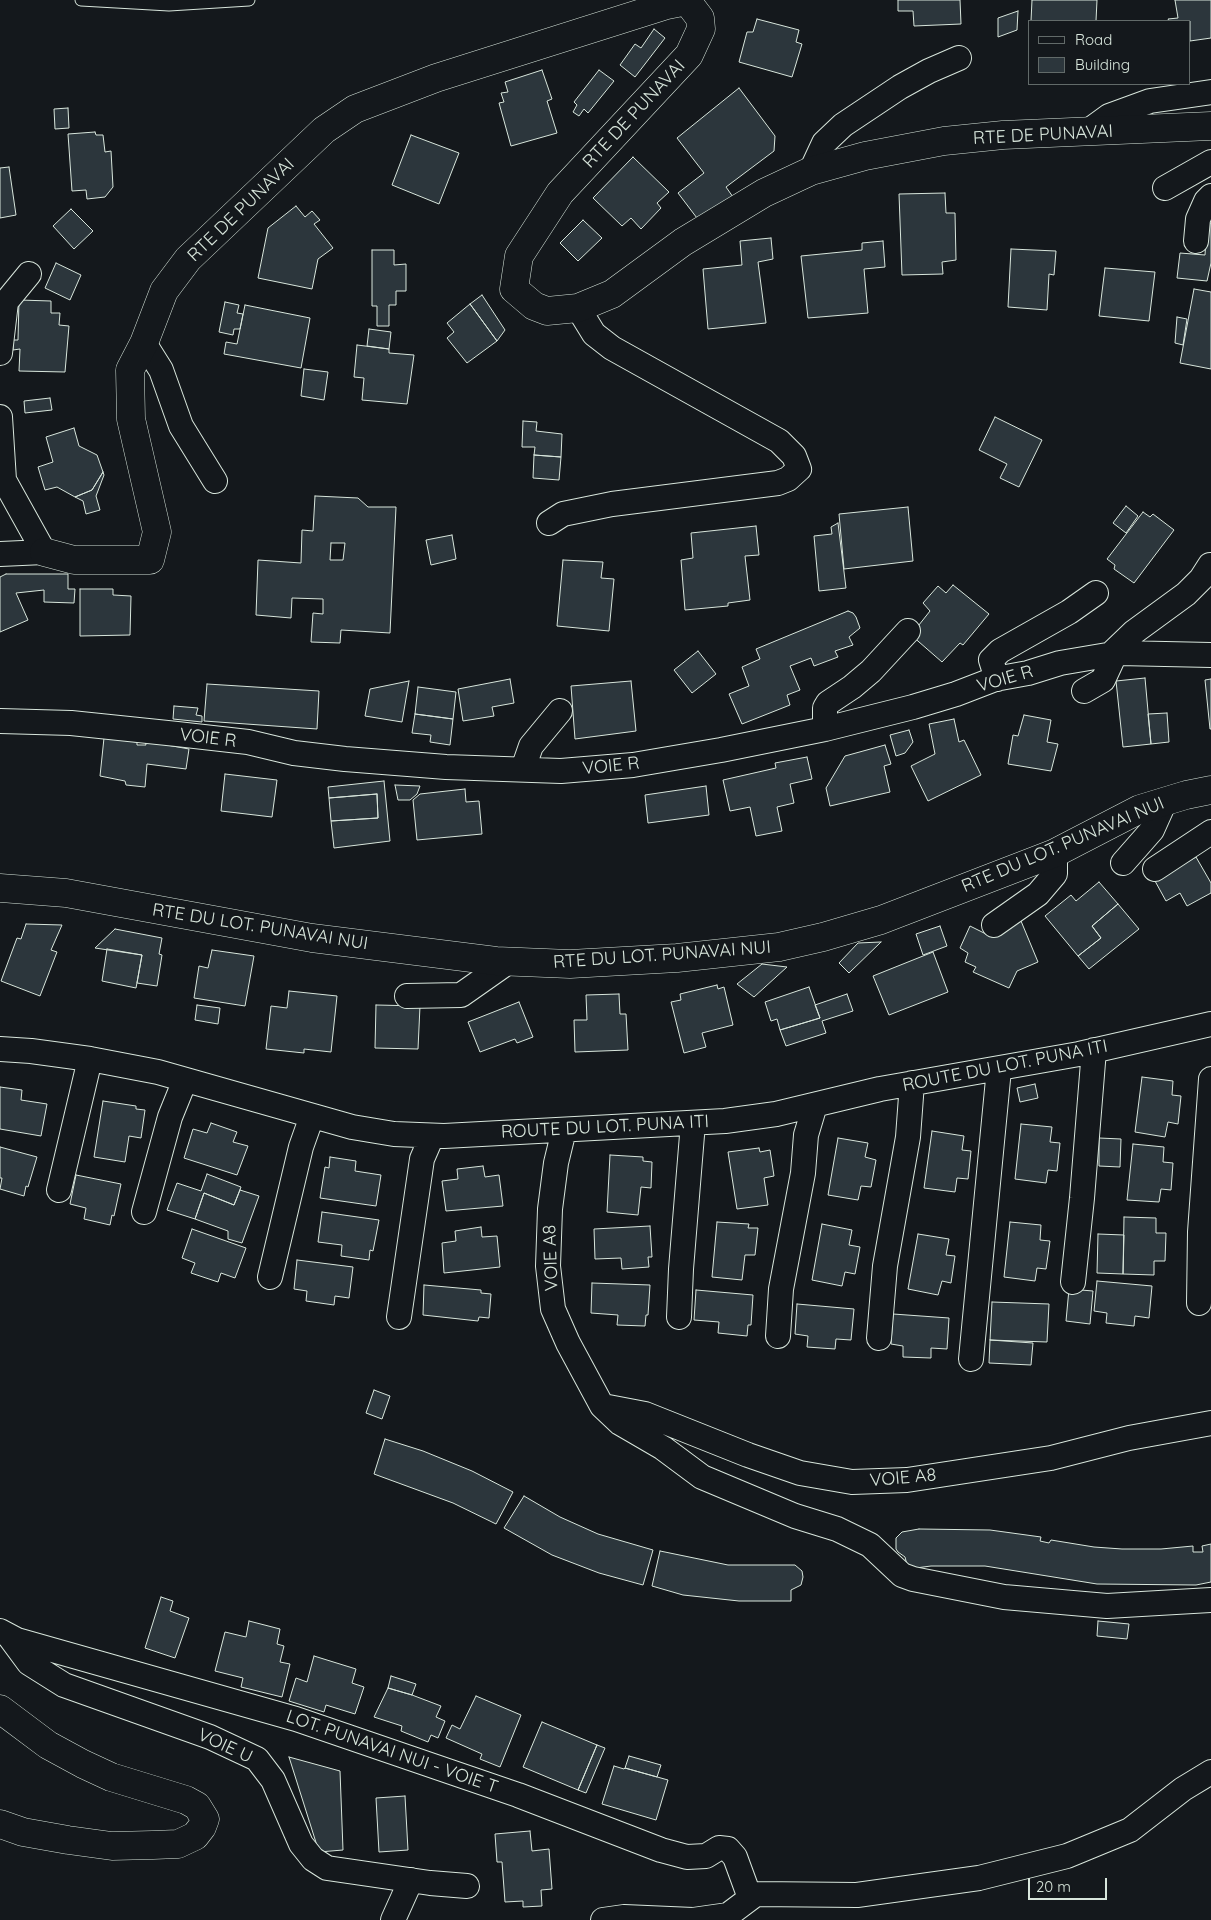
<!DOCTYPE html>
<style>
body{margin:0}
#map{position:relative;width:1211px;height:1920px;overflow:hidden;background:#14181c;font-family:Quicksand,sans-serif}
canvas{display:block}
.legend{position:absolute;left:1028px;top:20px;width:162px;height:65px;box-sizing:border-box;background:#14181c;border:1px solid #626a69;margin:0;padding:6px 9px;list-style:none;font-size:15px;color:#d8e6dc}
.legend li{display:flex;align-items:center;gap:10px;height:25px}
.legend b{width:25px;border:1px solid #626a69}
.scale{position:absolute;left:1028px;top:1878px;width:79px;height:22px;box-sizing:border-box;border:2px solid #d8e6dc;border-top:0;padding-left:6px;font-size:15px;line-height:18px;white-space:nowrap;color:#d8e6dc;-webkit-text-stroke:4px #14181c;paint-order:stroke}
</style>
<div id="map">
<canvas width="1211" height="1920"></canvas>
<ul class="legend">
<li><b style="height:6px;background:#14181c"></b>Road</li>
<li><b style="height:14px;background:#2c363c"></b>Building</li>
</ul>
<div class="scale">20 m</div>
</div>
<script>
const ctx = document.querySelector('canvas').getContext('2d');
ctx.lineJoin = 'round';
function fillPath(path, color) { ctx.fillStyle = color; ctx.fill(path, 'evenodd'); }
const shape = rows => new Path2D(rows.map(r => 'M' + r).join(''));
function strokePath(path, color, width, dash) { ctx.strokeStyle = color; ctx.lineWidth = width; ctx.lineCap = dash ? 'butt' : 'round'; ctx.setLineDash(dash || []); ctx.stroke(path); }
function drawText(font, color, halo, rows, align = 'center') {
  ctx.font = font + ' Quicksand,sans-serif'; ctx.lineWidth = 4; ctx.setLineDash([]); ctx.textBaseline = 'middle'; ctx.strokeStyle = halo; ctx.fillStyle = color; for (const [text, x, y, turn = 0] of rows) {
    ctx.save(); ctx.translate(x, y); ctx.rotate((+turn || 0) * Math.PI / 180); ctx.textAlign = isNaN(turn) ? turn : align; if (halo) ctx.strokeText(text, 0, 0); ctx.fillText(text, 0, 0); ctx.restore();
  }
}
const building = shape([
 [898,0,960,0,961,24,914,26,913,11,898,11,898,0],
 [1032,0,1097,0,1096,21,1031,21,1032,0],
 [1175,0,1211,0,1211,38,1190,41,1190,21,1169,21,1168,19,1178,18,1175,0],
 [1018,11,1017,30,998,37,998,18,1018,11],
 [757,19,799,30,796,42,802,44,792,77,739,62,747,32,753,32,757,19],
 [654,29,665,38,635,77,620,65,635,44,641,48,654,29],
 [542,70,552,99,547,101,557,133,511,146,499,103,504,102,501,93,508,92,505,82,542,70],
 [599,70,614,81,588,113,584,109,579,116,573,112,577,105,574,102,599,70],
 [739,88,775,136,774,151,726,187,733,197,700,222,678,193,704,173,677,138,739,88],
 [68,108,69,128,55,129,54,109,68,108],
 [95,132,96,135,103,135,105,152,111,151,113,187,105,197,87,199,86,190,72,191,68,134,95,132],
 [411,135,459,153,439,204,392,185,411,135],
 [633,157,669,192,657,203,661,208,641,229,631,218,622,226,593,198,633,157],
 [9,167,16,215,0,218,0,168,9,167],
 [945,193,946,213,955,213,956,260,942,262,943,274,902,275,899,194,945,193],
 [296,206,305,217,312,211,320,220,314,224,333,248,318,259,312,289,258,278,268,228,296,206],
 [71,209,93,231,74,249,53,226,71,209],
 [583,220,602,238,578,261,560,243,583,220],
 [1207,223,1211,223,1211,263,1207,281,1177,278,1180,253,1205,255,1207,223],
 [771,238,773,259,758,262,766,323,708,329,703,269,742,265,740,241,771,238],
 [883,241,885,267,864,269,868,313,808,318,801,256,862,250,862,243,883,241],
 [1011,249,1056,251,1054,275,1049,274,1047,310,1008,307,1011,249],
 [372,250,394,250,394,265,406,264,406,291,396,291,396,305,389,305,389,326,377,326,377,306,372,306,372,250],
 [56,263,81,275,70,300,45,288,56,263],
 [1105,268,1155,272,1149,321,1099,316,1105,268],
 [1194,289,1211,292,1211,369,1180,363,1194,289],
 [482,295,505,330,497,341,470,304,482,295],
 [19,300,51,301,51,313,60,313,59,325,69,326,65,372,19,371,20,349,13,350,13,340,18,340,19,300],
 [225,302,239,305,237,313,243,314,240,329,234,329,233,335,219,332,225,302],
 [470,304,497,341,467,363,447,338,454,332,447,323,470,304],
 [245,305,310,318,301,368,224,354,226,342,237,344,245,305],
 [1177,317,1187,319,1183,345,1175,343,1177,317],
 [369,329,391,332,389,349,367,346,369,329],
 [357,345,389,349,389,353,414,355,407,404,362,400,364,378,354,377,357,345],
 [304,369,328,372,324,400,301,396,304,369],
 [50,398,52,410,25,413,24,401,50,398],
 [995,417,1042,440,1019,487,1000,478,1007,464,979,450,995,417],
 [523,421,537,422,536,431,562,434,561,457,534,455,535,447,522,447,523,421],
 [74,428,79,446,97,455,103,472,92,490,75,497,57,487,45,490,38,467,53,462,46,437,74,428],
 [534,455,561,457,559,480,533,478,534,455],
 [103,472,104,475,96,496,100,510,86,514,83,501,75,497,92,490,103,472],
 [315,496,358,498,368,507,396,507,390,633,341,630,340,643,311,642,313,613,323,614,323,599,292,598,291,618,256,615,258,560,301,563,302,530,313,531,315,496],
 [331,543,345,543,343,560,330,560,331,543],
 [1126,506,1138,516,1126,533,1113,523,1126,506],
 [908,507,913,561,844,569,839,514,908,507],
 [1143,512,1150,517,1153,514,1174,530,1134,583,1114,569,1115,565,1107,559,1143,512],
 [838,523,846,588,819,591,814,536,832,534,831,527,838,523],
 [756,526,759,555,745,556,750,600,728,603,728,606,685,610,681,560,693,558,691,533,756,526],
 [452,535,456,559,431,565,426,540,452,535],
 [563,560,603,562,601,578,614,579,609,631,557,626,563,560],
 [6,574,68,574,68,589,75,589,74,603,44,602,44,590,16,593,28,620,0,632,0,577,6,574],
 [953,585,989,614,963,645,960,643,942,662,911,635,930,611,923,603,938,586,946,593,953,585],
 [80,589,113,589,113,595,131,596,130,635,80,636,80,589],
 [848,611,853,613,856,617,860,628,849,637,853,645,835,651,838,657,814,666,811,658,790,666,800,690,787,695,790,705,742,724,729,694,749,686,742,667,760,659,756,649,848,611],
 [698,651,716,674,692,693,674,670,698,651],
 [1145,678,1151,744,1123,747,1116,681,1145,678],
 [510,679,514,703,492,707,494,716,463,721,458,689,510,679],
 [1211,679,1211,729,1210,729,1205,680,1211,679],
 [409,681,402,722,365,716,370,689,409,681],
 [631,681,636,731,575,739,571,686,631,681],
 [207,684,319,691,317,729,204,721,207,684],
 [418,687,456,692,453,719,415,714,418,687],
 [174,706,198,708,196,715,202,716,202,722,173,719,174,706],
 [1167,713,1169,742,1151,744,1148,714,1167,713],
 [415,714,453,719,450,745,430,742,431,735,412,733,415,714],
 [1024,715,1051,720,1047,742,1058,744,1051,771,1008,764,1013,735,1018,736,1024,715],
 [954,719,959,742,964,740,981,775,928,801,911,766,935,754,929,724,954,719],
 [909,730,913,742,905,753,896,756,890,735,909,730],
 [104,738,137,742,137,745,146,745,145,741,189,749,186,769,147,764,145,787,126,785,125,781,100,776,104,738],
 [885,745,891,764,884,766,890,792,830,806,826,788,845,756,885,745],
 [807,757,812,779,790,784,794,803,777,807,782,831,756,836,750,807,730,811,723,780,776,768,775,763,807,757],
 [225,774,277,780,272,817,221,811,225,774],
 [384,781,390,841,334,848,331,821,378,818,377,794,329,798,328,787,384,781],
 [395,785,420,786,417,794,410,800,398,800,395,785],
 [706,786,709,815,648,823,645,795,706,786],
 [465,789,466,802,479,801,482,834,417,840,413,800,420,794,465,789],
 [377,794,378,818,331,821,329,798,377,794],
 [1196,857,1211,883,1211,893,1187,906,1180,893,1166,901,1155,881,1196,857],
 [1099,882,1118,904,1092,926,1101,938,1078,956,1045,916,1071,895,1076,901,1099,882],
 [1118,904,1139,929,1089,969,1078,956,1101,938,1092,926,1118,904],
 [1021,921,1038,962,1017,971,1009,988,973,972,976,967,965,962,968,953,960,948,970,926,992,937,994,933,1021,921],
 [26,924,62,925,51,950,57,952,40,996,1,981,17,938,21,939,26,924],
 [940,926,947,946,923,955,916,934,940,926],
 [115,929,162,938,159,954,162,955,157,986,137,983,142,955,95,948,115,929],
 [881,942,849,973,839,963,858,943,881,942],
 [107,949,142,955,136,988,102,981,107,949],
 [212,950,254,956,245,1006,194,998,199,966,208,968,212,950],
 [933,952,948,992,889,1015,873,976,933,952],
 [762,964,787,967,754,997,737,984,762,964],
 [717,985,718,989,724,987,733,1025,702,1033,706,1047,684,1053,671,1002,681,1000,680,994,717,985],
 [809,987,820,1018,780,1030,777,1019,771,1021,765,1002,809,987],
 [289,991,337,996,331,1052,304,1049,304,1053,266,1049,271,1006,287,1008,289,991],
 [619,994,620,1014,626,1014,628,1050,575,1052,574,1020,587,1020,586,995,619,994],
 [847,994,853,1011,822,1021,826,1033,786,1046,780,1030,820,1018,815,1005,847,994],
 [519,1002,533,1037,517,1043,515,1039,480,1052,468,1022,519,1002],
 [197,1005,220,1008,218,1024,195,1020,197,1005],
 [376,1005,420,1006,418,1049,375,1048,376,1005],
 [1142,1077,1173,1081,1172,1095,1181,1096,1178,1124,1168,1122,1165,1137,1135,1132,1142,1077],
 [1035,1084,1038,1098,1020,1102,1017,1088,1035,1084],
 [0,1087,22,1090,21,1100,47,1104,41,1136,0,1129,0,1087],
 [103,1101,136,1106,136,1109,145,1110,141,1138,129,1136,125,1162,94,1157,103,1101],
 [211,1123,237,1132,233,1142,248,1146,237,1175,184,1158,193,1129,207,1133,211,1123],
 [1021,1124,1052,1127,1050,1142,1060,1143,1057,1171,1048,1170,1046,1183,1015,1179,1021,1124],
 [932,1131,964,1136,962,1150,971,1151,968,1179,957,1178,955,1192,924,1188,932,1131],
 [838,1138,868,1143,865,1157,876,1160,871,1187,861,1186,858,1200,828,1195,838,1138],
 [1099,1138,1121,1139,1120,1167,1099,1166,1099,1138],
 [1133,1144,1164,1147,1163,1162,1173,1163,1171,1190,1161,1189,1159,1202,1127,1200,1133,1144],
 [0,1147,37,1157,28,1187,26,1186,24,1196,0,1189,2,1178,0,1178,0,1147],
 [759,1148,760,1152,770,1150,774,1176,764,1178,768,1205,737,1209,728,1152,759,1148],
 [610,1155,643,1157,643,1161,652,1162,651,1188,641,1187,638,1215,607,1212,610,1155],
 [330,1157,356,1161,355,1171,381,1175,376,1206,320,1198,325,1167,329,1168,330,1157],
 [483,1166,485,1177,499,1175,503,1206,446,1211,442,1181,458,1179,457,1169,483,1166],
 [207,1174,241,1187,234,1205,204,1193,195,1219,167,1210,177,1183,201,1191,207,1174],
 [76,1175,121,1184,114,1216,112,1215,110,1225,84,1219,86,1208,70,1204,76,1175],
 [240,1190,259,1196,242,1243,228,1239,228,1231,195,1219,204,1193,234,1205,240,1190],
 [322,1212,379,1220,373,1251,370,1250,369,1260,341,1256,342,1245,318,1242,322,1212],
 [1124,1217,1156,1218,1156,1233,1166,1233,1165,1261,1154,1261,1154,1275,1123,1274,1124,1217],
 [717,1222,749,1224,748,1228,758,1228,755,1255,745,1255,742,1280,712,1277,717,1222],
 [1010,1222,1041,1225,1040,1240,1050,1241,1046,1269,1037,1268,1035,1281,1004,1277,1010,1222],
 [822,1224,852,1230,849,1245,860,1247,855,1274,845,1272,842,1286,812,1280,822,1224],
 [650,1226,652,1257,648,1257,649,1267,622,1269,621,1258,595,1259,594,1229,650,1226],
 [481,1227,482,1237,497,1236,500,1267,444,1273,442,1243,456,1241,455,1231,481,1227],
 [192,1229,246,1248,235,1278,221,1273,218,1282,191,1273,195,1263,182,1258,192,1229],
 [918,1234,949,1239,946,1255,955,1256,951,1283,942,1281,938,1295,908,1289,918,1234],
 [1098,1234,1124,1235,1123,1274,1097,1273,1098,1234],
 [297,1260,353,1267,349,1298,335,1296,334,1305,306,1301,307,1291,294,1289,297,1260],
 [1097,1281,1152,1286,1149,1318,1135,1316,1134,1326,1106,1323,1107,1313,1094,1311,1097,1281],
 [592,1283,650,1285,648,1315,646,1315,645,1326,617,1325,618,1315,591,1313,592,1283],
 [424,1285,481,1290,481,1293,491,1294,489,1318,479,1317,478,1321,423,1315,424,1285],
 [1069,1289,1093,1291,1090,1324,1066,1321,1069,1289],
 [696,1290,753,1295,751,1325,748,1325,747,1336,718,1333,719,1322,694,1320,696,1290],
 [992,1302,1049,1304,1047,1342,990,1340,992,1302],
 [797,1304,854,1309,851,1340,836,1339,835,1349,807,1347,808,1336,795,1334,797,1304],
 [893,1314,949,1318,947,1349,931,1348,931,1358,903,1357,903,1346,891,1344,893,1314],
 [990,1340,1033,1343,1031,1365,989,1363,990,1340],
 [374,1390,390,1396,382,1419,366,1413,374,1390],
 [385,1439,423,1451,472,1471,513,1492,496,1524,453,1503,374,1474,385,1439],
 [524,1496,560,1517,598,1534,653,1550,643,1585,599,1573,552,1555,504,1528,524,1496],
 [919,1529,990,1530,1041,1537,1040,1541,1049,1543,1051,1540,1094,1547,1122,1549,1161,1549,1193,1546,1193,1552,1203,1552,1202,1546,1211,1544,1211,1582,1196,1585,1097,1584,985,1566,931,1566,908,1569,905,1557,898,1552,896,1549,896,1538,902,1532,919,1529],
 [660,1551,728,1565,795,1565,802,1571,803,1577,801,1585,791,1590,791,1601,739,1601,683,1595,652,1586,660,1551],
 [161,1597,173,1601,170,1611,189,1618,175,1658,145,1648,161,1597],
 [249,1621,280,1629,277,1644,284,1646,280,1662,290,1664,282,1697,241,1687,243,1678,215,1671,225,1632,246,1637,249,1621],
 [1098,1621,1129,1624,1127,1639,1097,1636,1098,1621],
 [314,1656,356,1669,352,1683,364,1687,355,1714,326,1705,324,1712,289,1701,296,1678,307,1682,314,1656],
 [391,1676,416,1684,412,1695,388,1688,391,1676],
 [388,1688,412,1695,441,1706,436,1717,445,1721,438,1738,431,1735,428,1742,401,1731,402,1726,374,1717,388,1688],
 [476,1696,521,1715,500,1767,480,1759,482,1754,446,1738,452,1725,460,1729,476,1696],
 [542,1722,597,1745,578,1790,523,1767,542,1722],
 [597,1745,605,1748,586,1793,578,1790,597,1745],
 [629,1756,661,1765,657,1777,625,1768,629,1756],
 [289,1757,340,1771,343,1850,319,1852,289,1757],
 [614,1766,624,1769,625,1768,668,1780,656,1820,602,1804,614,1766],
 [405,1796,408,1850,379,1852,376,1798,405,1796],
 [530,1831,532,1851,549,1849,552,1889,541,1890,542,1906,523,1907,523,1901,505,1902,502,1862,497,1862,495,1834,530,1831]
]);
fillPath(building, '#2c363c');
strokePath(building, '#d8e6dc', 1);
const service = shape([
 [81,0,169,5,249,0]
]);
const minor = shape([
 [1087,132,1109,116,1150,101,1211,92],
 [811,171,824,143,843,125,900,87,929,71,959,58],
 [1165,188,1211,162],
 [1196,241,1198,219,1206,201,1211,196],
 [144,343,161,370,181,426,215,481],
 [0,353,6,302,29,274],
 [0,417,4,480,44,552,0,554],
 [549,523,563,514,612,504,778,483,788,479,799,469,794,456,779,441,612,348,594,334,578,308],
 [1110,655,1134,632,1186,594,1201,579,1210,565],
 [997,679,991,660,1000,651,1069,612,1096,593],
 [1084,691,1103,680,1115,654],
 [0,721,71,723,177,734,248,742,294,753,345,759,446,767,561,771,633,765,721,750,825,729,913,707,956,694,995,679,1028,673,1060,663,1119,653,1211,655],
 [825,729,825,708,828,703,852,687,871,671,908,631],
 [523,769,531,746,560,711],
 [1123,863,1152,830,1165,801],
 [1155,869,1211,832],
 [994,925,1038,894,1055,874,1055,853],
 [407,996,461,995,508,962],
 [0,1049,31,1051,90,1059,158,1072,352,1127,394,1134,444,1136,725,1121,776,1114,880,1089,1079,1054,1211,1024],
 [564,1130,556,1163,550,1209,548,1266,553,1309,568,1343,602,1406,620,1423,663,1448,702,1477,795,1516,837,1529,870,1545,902,1575,913,1579,1004,1597,1107,1606,1211,1600],
 [59,1190,90,1059],
 [144,1212,170,1117,185,1080],
 [270,1277,301,1147,312,1116],
 [1073,1282,1082,1198,1094,1050],
 [1199,1303,1200,1232,1211,1079],
 [399,1317,422,1159,432,1136],
 [679,1317,681,1269,693,1123],
 [778,1336,781,1289,803,1173,806,1135,815,1105],
 [879,1338,885,1266,908,1137,912,1083],
 [971,1359,999,1069],
 [603,1406,645,1414,748,1455,800,1473,852,1482,907,1480,1051,1458,1129,1438,1211,1423],
 [0,1631,17,1640,296,1719,518,1795,661,1850,687,1857,706,1856,719,1848,728,1849,735,1857,750,1898],
 [9,1636,29,1663,64,1685,210,1737,257,1759,273,1780,301,1844,313,1859,327,1868,430,1883,467,1886],
 [393,1920,411,1880],
 [603,1920,624,1917,693,1920,728,1915,756,1894,857,1895,979,1878,1067,1856,1130,1830,1183,1789,1211,1772]
]);
const secondary = shape([
 [44,552,74,560,150,560,157,532,131,419,130,370,144,343,164,291,188,259,324,130,355,109,436,78,667,5,687,1,700,18,701,29,689,55,560,193,519,256,514,289,534,306,547,311,578,308,612,294,683,242,764,193,811,171,865,156,944,141,1003,135,1211,126],
 [0,888,66,893,312,938,496,961,570,964,677,958,779,947,823,937,881,920,1055,853,1140,809,1186,795,1211,790],
 [0,1709,48,1745,83,1764,111,1777,186,1800,197,1806,205,1819,202,1827,195,1836,178,1844,153,1845,112,1846,68,1840,23,1832,0,1824]
]);
strokePath(service, '#d8e6dc', 13);
strokePath(minor, '#d8e6dc', 26);
strokePath(secondary, '#d8e6dc', 29);
strokePath(service, '#14181c', 11);
strokePath(minor, '#14181c', 24);
strokePath(secondary, '#14181c', 28);
drawText('18px', '#d8e6dc', '#14181c', [
 ["RTE DE PUNAVAI",634,114,-47],
 ["RTE DE PUNAVAI",1043,135,-3],
 ["RTE DE PUNAVAI",241,210,-44],
 ["VOIE R",1005,679,-16],
 ["VOIE R",208,738,7],
 ["VOIE R",611,766,-6],
 ["RTE DU LOT. PUNAVAI NUI",1063,845,-23],
 ["RTE DU LOT. PUNAVAI NUI",260,927,9],
 ["RTE DU LOT. PUNAVAI NUI",662,955,-4],
 ["ROUTE DU LOT. PUNA ITI",1005,1066,-11],
 ["ROUTE DU LOT. PUNA ITI",605,1127,-3],
 ["VOIE A8",551,1258,-92],
 ["VOIE A8",903,1478,-5],
 ["VOIE U",225,1746,25],
 ["LOT. PUNAVAI NUI - VOIE T",392,1752,19]
]);
</script>
